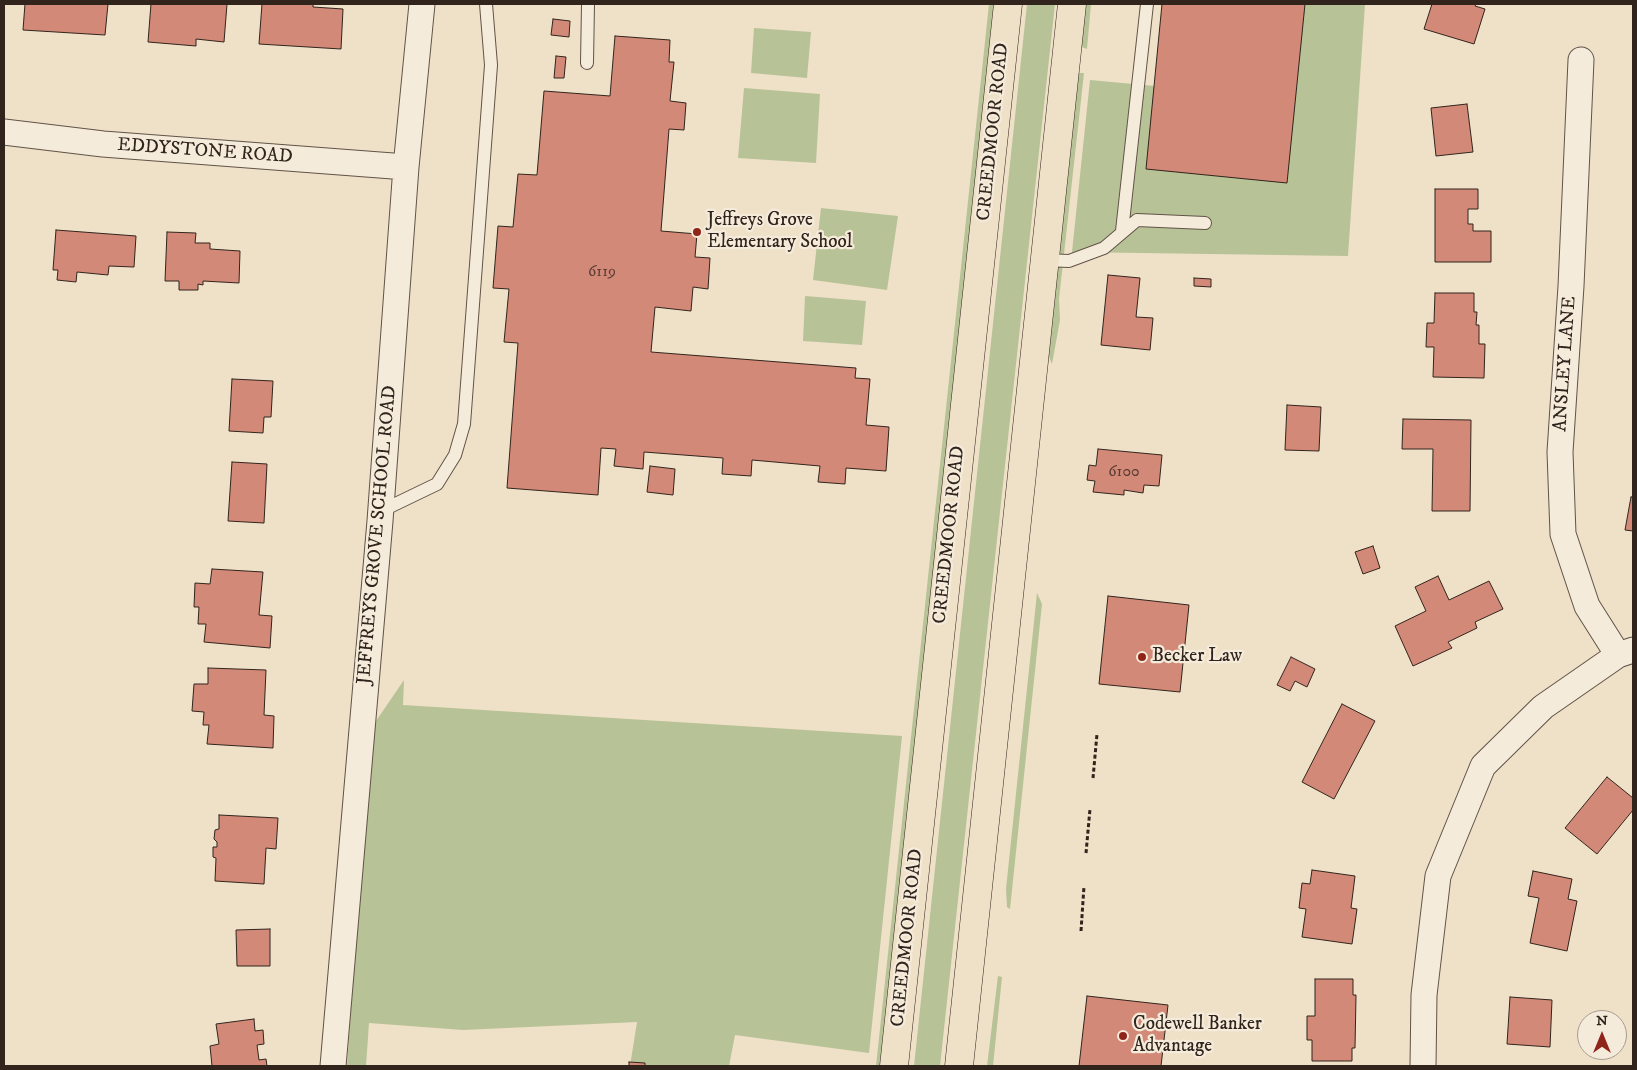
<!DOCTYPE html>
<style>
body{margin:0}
#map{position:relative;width:1637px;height:1070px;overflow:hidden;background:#efe0c8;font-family:"IM FELL DW Pica",serif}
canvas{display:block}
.frame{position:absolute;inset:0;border:5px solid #31241c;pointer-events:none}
.north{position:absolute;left:1577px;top:1010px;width:50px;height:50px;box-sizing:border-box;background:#f5ebdb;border:1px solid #a79b8f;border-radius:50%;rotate:0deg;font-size:14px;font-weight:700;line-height:20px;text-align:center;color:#31241c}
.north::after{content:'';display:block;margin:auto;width:18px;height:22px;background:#8f2418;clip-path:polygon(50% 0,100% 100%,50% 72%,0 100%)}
</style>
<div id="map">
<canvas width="1637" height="1070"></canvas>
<div class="frame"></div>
<div class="north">N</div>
</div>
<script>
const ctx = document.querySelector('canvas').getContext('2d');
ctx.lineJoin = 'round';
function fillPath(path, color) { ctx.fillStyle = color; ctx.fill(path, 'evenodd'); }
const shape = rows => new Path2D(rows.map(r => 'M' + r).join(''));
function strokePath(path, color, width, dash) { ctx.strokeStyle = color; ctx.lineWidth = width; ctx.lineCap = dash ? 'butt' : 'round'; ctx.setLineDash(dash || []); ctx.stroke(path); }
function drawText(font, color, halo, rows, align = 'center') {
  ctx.font = font + ' "IM FELL DW Pica",serif'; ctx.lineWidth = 4.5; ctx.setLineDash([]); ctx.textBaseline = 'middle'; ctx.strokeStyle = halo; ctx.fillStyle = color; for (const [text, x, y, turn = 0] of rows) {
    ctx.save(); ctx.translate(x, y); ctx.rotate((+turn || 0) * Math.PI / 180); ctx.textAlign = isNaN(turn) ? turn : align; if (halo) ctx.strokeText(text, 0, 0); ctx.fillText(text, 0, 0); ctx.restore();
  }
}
fillPath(shape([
 [989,4,995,4,882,1066,876,1066],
 [1027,4,1055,4,940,1066,914,1066],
 [1084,4,1091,4,1087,49,1079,46],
 [1249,4,1365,4,1348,256,1072,252,1090,80,1241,94],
 [754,28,811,32,807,78,751,73],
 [1079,73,1084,73,1059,299,1060,320,1052,364,1047,352,1076,77],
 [744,88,820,94,816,163,738,158],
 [821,208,898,216,887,290,813,280],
 [805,296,866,301,862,345,803,341],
 [1037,593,1042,604,1010,909,1007,907,1006,889],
 [404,680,403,705,902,736,869,1053,735,1035,729,1066,630,1066,637,1022,463,1030,369,1023,366,1066,347,1066,370,739,376,721],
 [998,976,1002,977,993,1066,987,1066]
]), '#b8c297');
const building = shape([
 [25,4,108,4,105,35,23,30,25,4],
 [151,4,227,4,224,42,196,39,196,46,148,42,151,4],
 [262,4,313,4,313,7,343,9,341,49,259,44,262,4],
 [1162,4,1305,4,1287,183,1146,169,1162,4],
 [1432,4,1476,4,1475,6,1485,9,1474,44,1424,29,1432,4],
 [553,19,570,21,569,37,551,35,553,19],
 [615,36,670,40,669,62,674,62,670,101,686,103,684,130,669,129,661,231,697,234,695,257,710,258,708,289,693,287,691,311,655,307,651,352,856,368,855,378,870,379,866,425,889,427,886,471,846,468,845,484,818,482,820,466,752,460,751,476,722,474,723,458,644,452,643,469,614,466,616,449,601,448,598,495,507,488,518,343,504,342,509,289,493,288,498,226,513,227,518,174,537,175,544,91,610,96,615,36],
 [556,56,566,57,564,78,554,78,556,56],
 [1467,104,1473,152,1436,156,1431,108,1467,104],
 [1435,189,1478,189,1478,209,1468,209,1468,224,1473,224,1473,231,1491,231,1491,262,1435,262,1435,189],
 [56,230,136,236,134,267,109,266,108,275,77,272,76,282,57,280,58,270,53,270,56,230],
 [167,232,196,233,195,243,210,243,210,249,240,251,239,283,203,281,203,285,198,284,198,290,179,290,179,281,165,281,167,232],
 [1108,275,1140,278,1136,317,1153,318,1150,350,1101,345,1108,275],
 [1194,278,1211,279,1211,287,1194,286,1194,278],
 [1435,293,1474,293,1474,312,1477,312,1476,325,1479,325,1479,344,1485,344,1484,378,1433,377,1434,347,1426,347,1427,323,1434,323,1435,293],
 [232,379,273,381,271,417,264,417,263,433,229,431,232,379],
 [1287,405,1321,407,1319,451,1285,450,1287,405],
 [1403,419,1471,420,1470,511,1432,511,1433,449,1402,449,1403,419],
 [1098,449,1162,455,1159,486,1144,485,1143,493,1124,490,1124,495,1093,492,1095,481,1087,480,1089,465,1096,466,1098,449],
 [232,462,267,464,264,523,228,521,232,462],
 [650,466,675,469,673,495,647,492,650,466],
 [1631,497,1633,497,1633,531,1625,530,1631,497],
 [1373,546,1380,568,1363,574,1355,552,1373,546],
 [212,569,263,572,259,615,272,616,270,648,204,642,206,624,198,624,199,607,194,607,195,583,210,584,212,569],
 [1438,576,1449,600,1489,581,1503,609,1475,622,1477,628,1448,642,1452,648,1413,666,1395,626,1426,611,1415,587,1438,576],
 [1108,596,1189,605,1180,692,1099,684,1108,596],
 [1291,657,1315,669,1307,687,1295,681,1290,691,1277,685,1291,657],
 [208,668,266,670,264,715,274,716,273,748,207,744,209,725,203,725,204,712,192,711,194,684,208,684,208,668],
 [1342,704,1375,721,1334,799,1302,782,1342,704],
 [1607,777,1633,798,1633,810,1597,854,1565,828,1607,777],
 [219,815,278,818,276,849,266,848,264,884,215,881,216,858,213,857,213,847,217,847,217,842,214,839,215,830,219,829,219,815],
 [1312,870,1355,876,1351,908,1357,909,1352,944,1302,937,1306,909,1299,908,1302,883,1310,884,1312,870],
 [1533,871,1572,879,1568,899,1577,901,1567,951,1530,943,1539,898,1528,896,1533,871],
 [270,929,270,966,237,966,236,930,270,929],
 [1315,979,1353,979,1353,995,1356,995,1355,1048,1352,1048,1352,1061,1312,1061,1312,1040,1307,1040,1307,1016,1315,1016,1315,979],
 [1087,996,1168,1005,1161,1066,1079,1066,1087,996],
 [1510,997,1552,1000,1550,1047,1507,1044,1510,997],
 [254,1019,255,1031,263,1030,264,1044,257,1045,259,1060,266,1059,267,1066,212,1066,210,1046,219,1044,216,1024,254,1019],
 [629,1062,645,1063,645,1066,629,1066,629,1062]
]);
fillPath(building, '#d38978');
strokePath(building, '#31241c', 1);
const service = shape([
 [587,63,588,4],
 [1122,231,1147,4],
 [1044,260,1069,261,1104,248,1137,220,1205,223],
 [381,511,437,484,455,455,464,424,491,65,486,4]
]);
const minor = shape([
 [1581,60,1571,286,1560,452,1563,534,1587,606,1618,655],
 [4,132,103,144,406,167],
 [333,1066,380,521,406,167,422,4],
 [1423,1066,1424,995,1438,876,1483,766,1543,707,1618,655,1633,650]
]);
const primary = shape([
 [894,1066,1008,4],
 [959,1066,1072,4]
]);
strokePath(service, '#605347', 14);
strokePath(minor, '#605347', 27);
strokePath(primary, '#31241c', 29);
strokePath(shape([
 [1093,778,1097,734],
 [1086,853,1090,809],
 [1081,931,1084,886]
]), '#31241c', 3, [4, 2.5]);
strokePath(service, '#f5ebdb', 12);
strokePath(minor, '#f5ebdb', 25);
strokePath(primary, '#efe0c8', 28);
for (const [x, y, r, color] of [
 [697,232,5,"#8f2418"],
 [1142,657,5,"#8f2418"],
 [1123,1036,5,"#8f2418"]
]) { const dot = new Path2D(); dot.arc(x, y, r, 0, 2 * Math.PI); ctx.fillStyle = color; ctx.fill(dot); strokePath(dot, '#f5ebdb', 2); }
drawText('16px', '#5a3d33', null, [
 ["6119",602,273],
 ["6100",1124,473]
]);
drawText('19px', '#31241c', '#f5ebdb', [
 ["CREEDMOOR ROAD",994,132,-84],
 ["EDDYSTONE ROAD",205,152,4],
 ["ANSLEY LANE",1566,364,-86],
 ["JEFFREYS GROVE SCHOOL ROAD",378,535,-85],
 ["CREEDMOOR ROAD",950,535,-84],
 ["CREEDMOOR ROAD",908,938,-84]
]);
drawText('19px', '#31241c', '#f5ebdb', [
 ["Jeffreys Grove",707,221],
 ["Elementary School",707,243],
 ["Becker Law",1152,657],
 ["Codewell Banker",1133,1025],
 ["Advantage",1133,1047]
], 'left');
</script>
